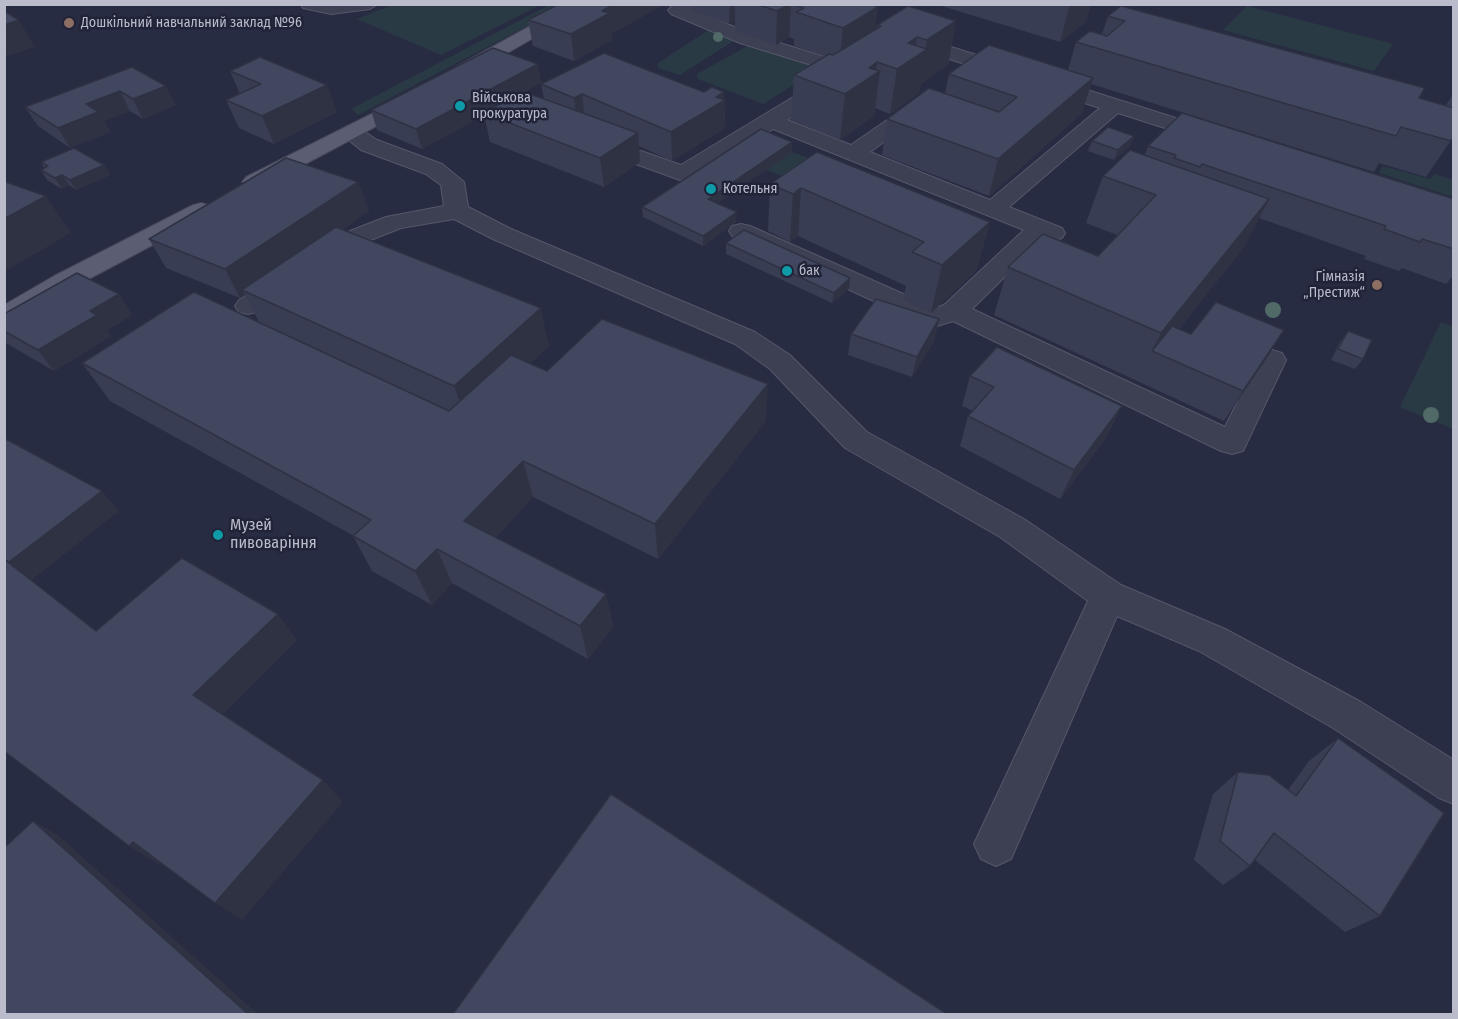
<!DOCTYPE html>
<meta charset="utf-8">
<style>
body{margin:0}
#map{position:relative;width:1458px;height:1019px;overflow:hidden;background:#282c43;font-family:"Fira Sans Condensed",sans-serif}
canvas{display:block}
.frame{position:absolute;inset:0;border:6px solid #babccc;pointer-events:none}
</style>
<div id="map">
<canvas width="1458" height="1019"></canvas>
<div class="frame"></div>
</div>
<script>
const ctx = document.querySelector('canvas').getContext('2d');
ctx.lineJoin = 'round';
function fillPath(path, color) { ctx.fillStyle = color; ctx.fill(path, 'evenodd'); }
const shape = rows => new Path2D(rows.map(r => 'M' + r).join(''));
function strokePath(path, color, width, dash) { ctx.strokeStyle = color; ctx.lineWidth = width; ctx.lineCap = dash ? 'butt' : 'round'; ctx.setLineDash(dash || []); ctx.stroke(path); }
function drawText(font, color, halo, rows, align = 'center') {
  ctx.font = font + ' "Fira Sans Condensed",sans-serif'; ctx.lineWidth = 5; ctx.setLineDash([]); ctx.textBaseline = 'middle'; ctx.strokeStyle = halo; ctx.fillStyle = color; for (const [text, x, y, turn = 0] of rows) {
    ctx.save(); ctx.translate(x, y); ctx.rotate((+turn || 0) * Math.PI / 180); ctx.textAlign = isNaN(turn) ? turn : align; if (halo) ctx.strokeText(text, 0, 0); ctx.fillText(text, 0, 0); ctx.restore();
  }
}
fillPath(shape([
 [392,5,392,4,540,5,441,55,357,19],
 [549,5,567,5,358,115,351,109],
 [1247,6,1393,44,1374,71,1223,30],
 [710,29,738,38,680,75,658,68,658,63],
 [753,43,822,67,763,104,698,79,697,74],
 [792,152,822,163,800,184,766,169],
 [1383,166,1430,179,1435,174,1453,180,1453,197,1379,173],
 [1441,322,1453,327,1453,429,1400,407]
]), '#2a3a44');
const minor = shape([
 [301,4,378,4,370,9,331,14,303,8,301,4],
 [674,4,696,4,691,9,754,35,825,57,828,61,825,65,818,67,740,43,671,14,668,10,674,4],
 [907,33,1220,132,1223,137,1220,142,1212,143,1118,113,1009,207,1062,228,1065,233,1062,238,1053,240,1044,238,972,309,1225,427,1262,353,1272,350,1282,353,1286,360,1243,451,1232,454,1221,451,953,321,934,327,924,324,732,236,729,231,732,226,741,224,750,226,935,308,944,305,1024,230,773,129,691,179,683,181,633,163,630,158,633,153,641,151,681,165,823,79,830,77,837,79,840,83,837,87,787,120,851,145,913,102,920,100,927,102,930,106,927,110,870,152,990,200,1100,108,900,43,898,39,900,35,907,33],
 [351,127,359,128,377,140,442,164,464,182,468,207,511,229,755,332,790,355,867,432,1024,519,1121,585,1225,629,1361,702,1454,760,1454,804,1439,798,1333,728,1199,651,1117,616,1011,859,996,866,981,859,974,844,981,829,1088,601,1000,537,845,448,770,369,735,344,493,239,454,219,401,228,368,241,257,312,248,314,239,312,235,306,239,300,350,231,386,217,444,206,441,185,426,174,361,150,340,133,343,128,351,127]
]);
const major = shape([
 [570,4,592,4,468,76,454,76,451,72,454,68,570,4],
 [413,93,420,95,423,99,420,103,262,187,254,189,246,187,242,182,246,177,413,93],
 [201,203,209,205,213,210,209,215,72,288,14,323,4,326,4,305,54,276,193,205,201,203]
]);
strokePath(minor, '#55576a', 2);
strokePath(major, '#434659', 2);
fillPath(minor, '#3c4052');
fillPath(major, '#5b5e72');
ctx.fillStyle = '#516a68';
for (const [x, y, r] of [
 [718,37,5],
 [1273,310,8],
 [1431,415,8]
]) { ctx.beginPath(); ctx.arc(x, y, r, 0, 2 * Math.PI); ctx.fill(); }
fillPath(shape([
 [691,4,870,4,875,30,876,29,877,25,956,21,948,65,921,84,919,93,890,114,875,108,874,116,840,140,791,120,794,75,825,56,794,46,794,39,789,37,776,45,735,31,735,21,729,24,691,10],
 [935,4,1091,4,1086,22,1060,42],
 [1108,16,1446,105,1454,93,1454,136,1426,177,1379,163,1374,172,1091,84,1082,113,989,196,882,155,887,119,945,93,949,74,1068,70,1076,42,1102,34],
 [528,20,612,34,612,40,574,61,533,46],
 [538,64,541,83,524,92,544,99,541,84,704,92,724,92,725,128,672,161,639,146,640,162,604,187,490,142,484,115,422,149,377,130,371,110],
 [132,67,176,105,143,119,130,111,104,121,110,132,70,148,38,126,25,107],
 [230,71,337,112,274,144,239,128,226,100,240,94],
 [1134,136,1130,146,1114,160,1088,151,1092,141],
 [792,142,792,152,717,203,736,222,703,246,643,217,642,207],
 [1148,146,1454,199,1454,275,1446,284,1402,268,1399,271,1364,259,1366,256,1259,218,1244,247,1179,329,1191,334,1284,330,1266,359,1224,421,994,315,1008,267,1098,256,1117,235,1086,223,1103,176,1145,155],
 [817,152,977,270,931,313,903,300,906,286,798,236,790,242,768,231,770,184],
 [41,162,104,165,110,175,76,190,69,185,62,189,47,180,41,170,44,168],
 [358,182,369,211,343,229,549,346,530,363,547,371,766,421,658,559,533,497,496,537,606,594,613,627,588,659,452,583,432,605,372,571,353,536,354,536,110,401,82,363,259,322,245,295,240,298,166,268,149,239],
 [726,243,850,278,849,289,832,303,726,254],
 [119,294,132,315,107,330,111,336,54,371,6,343,4,341,4,314],
 [1348,331,1363,359,1355,369,1331,360,1340,342],
 [851,334,935,340,912,377,848,355],
 [970,376,1108,435,1060,499,960,446,968,416,973,411,962,406],
 [1338,738,1380,916,1345,932,1255,860,1250,866,1223,885,1194,860,1213,794,1238,772,1288,790,1309,761]
]), '#393d53');
fillPath(shape([
 [614,4,665,4,612,34,612,40,574,61,571,34,602,11],
 [730,4,735,4,735,21,729,24],
 [790,4,791,4,789,37,776,45,777,11],
 [1070,4,1091,4,1086,22,1060,42],
 [878,7,874,40,840,61,843,28],
 [19,20,35,47,4,57,4,25],
 [956,21,948,65,921,84,919,93,890,114,897,69,908,43,917,37,914,58,925,50,927,40],
 [877,62,876,74,880,71,874,116,840,140,845,94,869,68],
 [538,64,541,83,485,114,484,113,484,115,422,149,416,129],
 [1093,78,1082,113,989,196,998,159],
 [327,85,337,112,274,144,262,116],
 [166,86,176,105,143,119,133,99],
 [120,91,130,111,104,121,110,132,70,148,58,128,86,104],
 [724,92,725,128,672,161,671,132,716,97],
 [582,94,585,122,578,126,574,98],
 [638,133,640,162,604,187,600,158],
 [1134,136,1130,146,1114,160,1118,150],
 [792,142,792,152,708,210,708,199],
 [104,165,110,175,76,190,70,180],
 [62,175,69,185,62,189,55,178],
 [358,182,369,211,249,293,242,290,245,295,240,298,225,269],
 [801,188,798,236,790,242,793,194],
 [46,196,71,233,4,272,4,219],
 [1269,199,1244,247,1159,354,1152,351,1161,333],
 [737,212,736,222,703,246,703,236],
 [990,222,977,270,931,313,942,265],
 [850,278,849,289,832,303,834,293],
 [119,294,132,315,107,330,111,336,54,371,38,350,90,311],
 [541,308,549,346,467,423,454,386],
 [939,319,935,340,912,377,917,357],
 [1284,330,1266,359,1224,421,1243,391],
 [768,384,766,421,658,559,655,524],
 [1122,406,1108,435,1060,499,1074,470],
 [523,461,533,497,478,556,464,521],
 [102,491,119,511,4,602,4,566],
 [437,549,452,583,432,605,415,571],
 [606,594,613,627,588,659,580,626],
 [278,614,297,640,218,719,193,695],
 [323,780,343,802,242,920,215,903],
 [33,821,58,835,258,1014,248,1014],
 [133,842,164,861,160,865,129,846]
]), '#2e3243');
const building = shape([
 [559,4,614,4,602,11,610,13,571,34,528,20,559,4],
 [756,4,790,4,777,11,756,4],
 [792,4,870,4,878,7,843,28,796,12,804,8,792,4],
 [908,6,956,21,927,40,917,37,908,43,927,49,897,69,877,62,869,68,880,71,845,94,794,75,829,54,833,55,858,40,881,26,877,25,908,6],
 [1121,6,1425,88,1419,98,1454,108,1454,136,1451,141,1401,127,1396,136,1076,42,1090,31,1107,36,1125,21,1108,16,1121,6],
 [4,11,19,20,4,25,4,11],
 [989,45,1093,78,998,159,887,119,929,88,999,112,1017,97,949,74,989,45],
 [493,48,538,64,416,129,371,110,493,48],
 [604,53,704,92,712,87,724,92,716,97,725,100,671,132,582,94,574,98,541,84,604,53],
 [260,57,327,85,262,116,226,100,261,84,230,71,260,57],
 [132,67,166,86,133,99,120,91,86,104,98,112,58,128,25,107,132,67],
 [522,91,638,133,600,158,484,113,522,91],
 [1182,113,1454,199,1454,249,1422,239,1420,242,1384,229,1386,226,1202,164,1200,167,1174,158,1176,155,1148,146,1182,113],
 [1108,127,1134,136,1118,150,1092,141,1108,127],
 [761,129,792,142,708,199,737,212,703,236,642,207,761,129],
 [74,148,104,165,70,180,62,175,55,178,41,170,48,166,41,162,74,148],
 [1130,150,1269,199,1161,333,1008,267,1043,234,1098,256,1156,195,1103,176,1130,150],
 [817,152,990,222,942,265,912,252,924,242,801,188,793,194,770,184,817,152],
 [286,158,358,182,225,269,149,239,286,158],
 [6,182,46,196,4,219,4,183,6,182],
 [336,227,541,308,454,386,242,290,336,227],
 [744,230,850,278,834,293,726,243,744,230],
 [77,273,119,294,90,311,97,315,38,350,4,331,4,314,77,273],
 [194,292,449,411,511,355,547,371,602,319,768,384,655,524,523,461,464,521,606,594,580,626,437,549,415,571,353,536,371,520,82,363,194,292],
 [876,299,939,319,917,357,851,334,876,299],
 [1216,302,1284,330,1243,391,1152,351,1172,326,1191,334,1216,302],
 [1348,331,1372,340,1363,359,1338,349,1348,331],
 [997,347,1122,406,1074,470,968,416,994,387,970,376,997,347],
 [4,438,102,491,9,562,4,559,4,438],
 [182,558,278,614,193,695,323,780,215,903,133,842,129,846,4,751,4,559,96,631,182,558],
 [1338,738,1444,813,1380,916,1274,833,1250,866,1220,841,1238,772,1269,775,1296,796,1338,738],
 [611,794,947,1014,453,1014,611,794],
 [33,821,248,1014,4,1014,4,848,33,821]
]);
fillPath(building, '#424760');
strokePath(building, '#2e3243', 1.5);
for (const [x, y, r, color] of [
 [69,23,6,"#8d6e63"],
 [460,106,6,"#0f9aa8"],
 [711,189,6,"#0f9aa8"],
 [787,271,6,"#0f9aa8"],
 [1377,285,6,"#8d6e63"],
 [218,535,6,"#0f9aa8"]
]) { const dot = new Path2D(); dot.arc(x, y, r, 0, 2 * Math.PI); ctx.fillStyle = color; ctx.fill(dot); strokePath(dot, '#212438', 2); }
drawText('14px', '#babccc', '#212438', [
 ["Дошкільний навчальний заклад №96",81,23],
 ["Військова",472,98],
 ["прокуратура",472,114],
 ["Котельня",723,189],
 ["бак",799,271],
 ["Гімназія",1365,277,"right"],
 ["„Престиж“",1365,293,"right"]
], 'left');
drawText('16px', '#babccc', '#212438', [
 ["Музей",230,526],
 ["пивоваріння",230,544]
], 'left');
</script>
